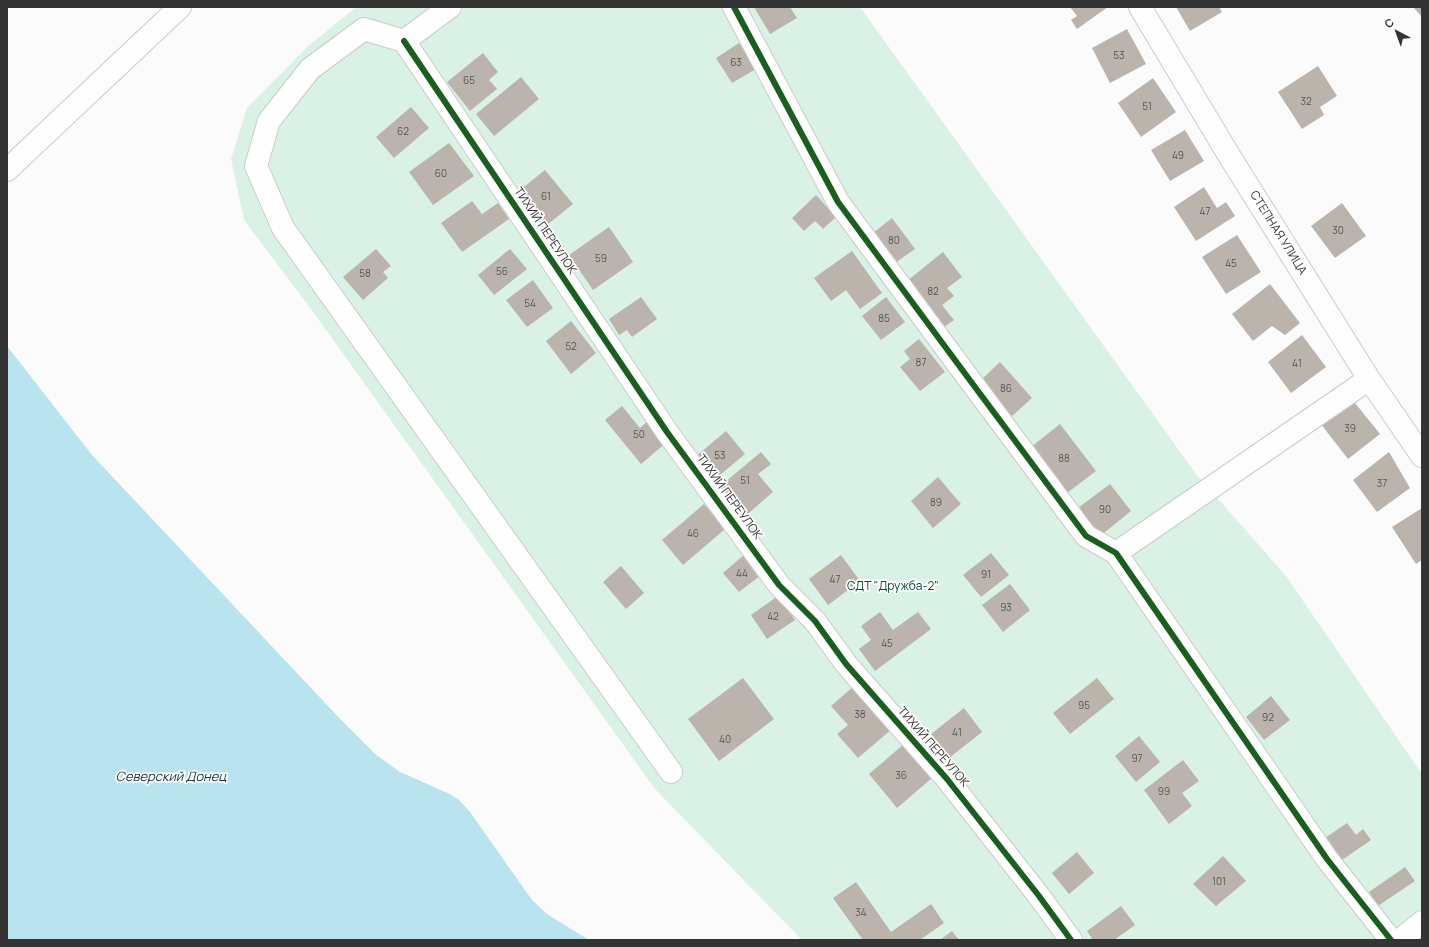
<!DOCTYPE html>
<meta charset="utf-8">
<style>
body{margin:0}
#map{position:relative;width:1429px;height:947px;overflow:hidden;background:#fbfbfb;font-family:Manrope,sans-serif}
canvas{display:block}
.frame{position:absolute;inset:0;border:8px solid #343435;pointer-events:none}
.north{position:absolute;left:1377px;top:12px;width:40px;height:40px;-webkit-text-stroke:3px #fff;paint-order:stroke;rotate:319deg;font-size:11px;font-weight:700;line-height:16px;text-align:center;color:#343435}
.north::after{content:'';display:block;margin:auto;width:14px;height:18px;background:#343435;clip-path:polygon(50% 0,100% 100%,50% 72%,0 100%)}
</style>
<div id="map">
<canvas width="1429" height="947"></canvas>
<div class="frame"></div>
<div class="north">С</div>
</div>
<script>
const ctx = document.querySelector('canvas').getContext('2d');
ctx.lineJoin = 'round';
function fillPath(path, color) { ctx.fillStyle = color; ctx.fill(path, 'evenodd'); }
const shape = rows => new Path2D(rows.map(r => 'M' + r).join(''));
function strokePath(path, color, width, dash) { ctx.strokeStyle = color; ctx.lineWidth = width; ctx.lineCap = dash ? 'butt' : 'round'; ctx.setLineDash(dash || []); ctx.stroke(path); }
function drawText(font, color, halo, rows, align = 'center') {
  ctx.font = font + ' Manrope,sans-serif'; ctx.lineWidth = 3.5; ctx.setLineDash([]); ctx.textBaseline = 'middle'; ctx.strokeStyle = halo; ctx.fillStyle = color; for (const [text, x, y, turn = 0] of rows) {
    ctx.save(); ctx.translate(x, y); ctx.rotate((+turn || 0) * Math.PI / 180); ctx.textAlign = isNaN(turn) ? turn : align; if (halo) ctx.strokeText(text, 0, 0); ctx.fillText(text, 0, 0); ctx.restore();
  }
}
fillPath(shape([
 [361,7,860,7,1196,474,1286,576,1422,774,1422,940,802,940,655,789,311,309,244,220,231,159,247,108,307,47,354,9]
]), '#daf1e5');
fillPath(shape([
 [7,346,92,455,343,722,375,754,400,772,450,794,459,800,470,812,532,900,547,914,589,940,7,940]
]), '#b8e3ef');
fillPath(shape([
 [754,7,790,7,797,18,770,34],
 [1070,7,1108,7,1077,29,1071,20,1077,16],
 [1176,7,1219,7,1222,12,1190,31],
 [1413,7,1422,7,1422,17],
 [1127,29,1146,64,1110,83,1092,48],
 [739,43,756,69,732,83,716,58],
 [483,53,498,72,489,80,497,89,470,111,447,82],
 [1318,66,1337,96,1320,107,1324,115,1302,129,1278,92],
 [521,77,539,99,494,136,476,114],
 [1153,78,1176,112,1141,137,1118,103],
 [411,107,429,128,394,158,376,137],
 [1185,130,1204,161,1170,181,1151,150],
 [449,143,474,176,433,205,409,172],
 [545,170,573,204,547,225,520,190],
 [1204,187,1217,208,1226,202,1235,216,1196,241,1174,207],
 [816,195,836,217,823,229,815,221,804,231,792,218],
 [472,201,482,214,498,203,509,219,462,252,441,223],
 [1342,203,1366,236,1335,258,1311,226],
 [892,218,915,249,895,263,873,233],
 [609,227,633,262,593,290,569,255],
 [1237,235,1261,272,1226,294,1202,257],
 [376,249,391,266,383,272,388,278,363,300,343,277],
 [510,249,527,269,494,295,478,275],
 [852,251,882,293,860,309,846,290,831,301,814,278],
 [943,252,962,277,947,288,954,296,942,305,954,320,944,327,907,281],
 [533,280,553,308,527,327,506,300],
 [1270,284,1300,323,1285,335,1272,326,1253,341,1232,314],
 [641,297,657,319,632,337,627,330,619,335,609,319],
 [886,297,905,322,881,340,862,316],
 [571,321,596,353,571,374,546,341],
 [1302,335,1326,367,1291,393,1268,362],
 [919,339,945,372,920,391,900,367,910,359,904,351],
 [1000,362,1032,398,1012,416,981,380],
 [1351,398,1380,434,1348,459,1320,423],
 [622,406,640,428,649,420,667,442,641,464,605,420],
 [1060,424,1096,471,1067,493,1031,447],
 [726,431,745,454,714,480,694,458],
 [761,452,771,464,758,474,773,492,743,518,718,488],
 [1389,452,1410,488,1377,512,1353,480],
 [938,477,961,504,933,528,911,501],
 [1110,484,1131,511,1100,536,1078,508],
 [704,504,725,529,683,565,662,540],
 [1422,508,1422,560,1416,564,1392,527],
 [991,553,1009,575,981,597,963,575],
 [745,554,761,575,739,592,723,573],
 [841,555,860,581,828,605,809,579],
 [621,566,644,593,626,609,603,582],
 [1010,584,1030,610,1003,632,982,605],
 [778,596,795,620,767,639,751,615],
 [880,612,893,630,918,612,931,629,875,671,859,649,871,640,861,626],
 [743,678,774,719,719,761,688,719],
 [1097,678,1114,699,1070,734,1053,713],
 [854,686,892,729,858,758,837,734,848,725,831,706],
 [1271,696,1290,720,1264,740,1246,717],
 [964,708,982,732,949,758,931,734],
 [1139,736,1160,762,1136,782,1115,756],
 [904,744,932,778,897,808,869,774],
 [1183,760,1199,781,1182,793,1192,806,1169,824,1144,790],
 [1347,823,1356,835,1363,829,1371,840,1342,860,1325,838],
 [1077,852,1094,873,1069,894,1052,873],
 [1223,856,1246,881,1216,906,1193,884],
 [1405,867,1415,881,1378,906,1369,892],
 [856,882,891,932,931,904,944,923,920,940,863,940,833,898],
 [1121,906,1135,925,1114,940,1093,940,1087,931],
 [952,931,959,940,940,940]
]), '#bbb4ad');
const minor = shape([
 [734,7,838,202,969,379,1086,536,1116,553,1327,859,1391,940],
 [1140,7,1230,157,1369,379,1422,456],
 [404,41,667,432,779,585,815,621,846,664,947,779,1039,896,1071,940],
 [404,41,364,29,310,69,269,121,256,166,283,228,671,772],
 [404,41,450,7],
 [1116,553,1369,379],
 [1400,940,1422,922]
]);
const highway = shape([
 [7,170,180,7]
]);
strokePath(minor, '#cbcbcb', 24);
strokePath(highway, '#cbcbcb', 24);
strokePath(minor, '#fefefe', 22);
strokePath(highway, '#fefefe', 22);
strokePath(shape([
 [734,7,838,202,969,379,1086,536,1116,553,1327,859,1391,940],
 [404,41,667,432,779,585,815,621,846,664,947,779,1039,896,1071,940]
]), '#1b5e20', 6);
drawText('10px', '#565453', null, [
 ["53",1119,56],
 ["63",736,63],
 ["65",469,81],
 ["32",1306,102],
 ["51",1147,107],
 ["62",403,132],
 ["49",1178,156],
 ["60",441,174],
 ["61",546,197],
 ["47",1205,212],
 ["30",1338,231],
 ["80",894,241],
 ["59",601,259],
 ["45",1231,264],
 ["56",502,272],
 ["58",365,274],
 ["82",933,292],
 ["54",530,304],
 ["85",884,319],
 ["52",571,347],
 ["87",921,363],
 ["41",1297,364],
 ["86",1006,389],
 ["39",1350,429],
 ["50",639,435],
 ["53",720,456],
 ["88",1064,459],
 ["51",745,481],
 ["37",1382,484],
 ["89",936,503],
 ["90",1105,510],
 ["46",693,534],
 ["44",742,574],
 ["91",986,575],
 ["47",835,580],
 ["93",1006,608],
 ["42",773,617],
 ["45",887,644],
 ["95",1084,706],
 ["38",860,715],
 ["92",1268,718],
 ["41",957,733],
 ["40",725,740],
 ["97",1137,759],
 ["36",901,776],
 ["99",1164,792],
 ["101",1219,882],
 ["34",861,913]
]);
drawText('12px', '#343435', '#fff', [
 ["ТИХИЙ ПЕРЕУЛОК",545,231,56],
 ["СТЕПНАЯ УЛИЦА",1278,233,58],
 ["ТИХИЙ ПЕРЕУЛОК",729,497,54],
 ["ТИХИЙ ПЕРЕУЛОК",933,747,49]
]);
drawText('12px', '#034b32', '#fff', [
 ["СДТ \"Дружба-2\"",893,587]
]);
drawText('italic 13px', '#16353d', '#fff', [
 ["Северский Донец",171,777]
]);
</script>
